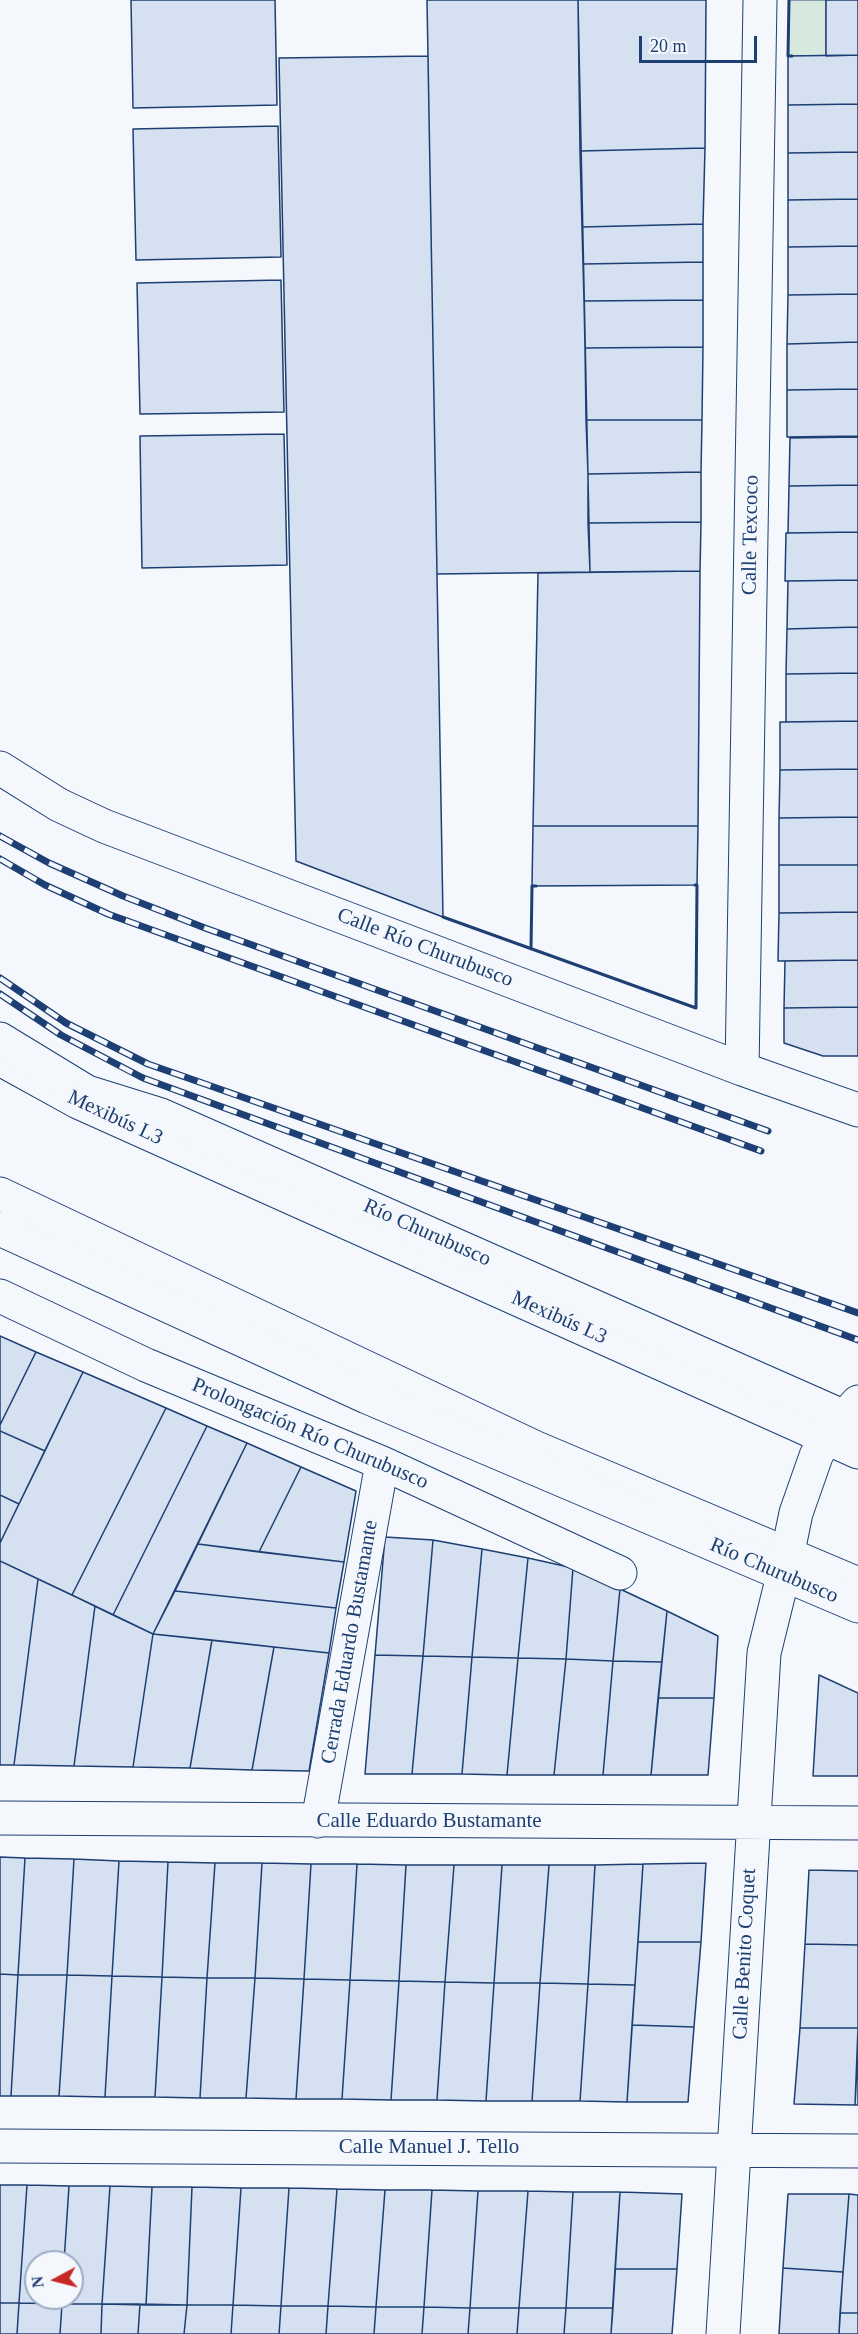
<!DOCTYPE html>
<meta charset="utf-8">
<style>
body{margin:0}
#map{position:relative;width:858px;height:2334px;overflow:hidden;background:#f4f7fb;font-family:Georgia,serif}
canvas{display:block}
.north{position:absolute;left:24px;top:2250px;width:60px;height:60px;box-sizing:border-box;background:#f4f7fb;border:2px solid #9eadc5;border-radius:50%;rotate:263deg;font-size:16px;font-weight:700;line-height:24px;text-align:center;color:#1d3f73}
.north::after{content:'';display:block;margin:auto;width:21px;height:27px;background:#c62828;clip-path:polygon(50% 0,100% 100%,50% 72%,0 100%)}
.scale{position:absolute;left:639px;top:36px;width:118px;height:27px;box-sizing:border-box;border:3px solid #1d3f73;border-top:0;padding-left:8px;font-size:18px;line-height:21px;white-space:nowrap;color:#1d3f73;-webkit-text-stroke:4px #f4f7fb;paint-order:stroke}
</style>
<div id="map">
<canvas width="858" height="2334"></canvas>
<div class="north">N</div>
<div class="scale">20 m</div>
</div>
<script>
const ctx = document.querySelector('canvas').getContext('2d');
ctx.lineJoin = 'round';
function fillPath(path, color) { ctx.fillStyle = color; ctx.fill(path, 'evenodd'); }
const shape = rows => new Path2D(rows.map(r => 'M' + r).join(''));
function strokePath(path, color, width, dash) { ctx.strokeStyle = color; ctx.lineWidth = width; ctx.lineCap = dash ? 'butt' : 'round'; ctx.setLineDash(dash || []); ctx.stroke(path); }
function drawText(font, color, halo, rows, align = 'center') {
  ctx.font = font + ' Georgia,serif'; ctx.lineWidth = 4.5; ctx.setLineDash([]); ctx.textBaseline = 'middle'; ctx.strokeStyle = halo; ctx.fillStyle = color; for (const [text, x, y, turn = 0] of rows) {
    ctx.save(); ctx.translate(x, y); ctx.rotate((+turn || 0) * Math.PI / 180); ctx.textAlign = isNaN(turn) ? turn : align; if (halo) ctx.strokeText(text, 0, 0); ctx.fillText(text, 0, 0); ctx.restore();
  }
}
const green = shape([
 [789,0,826,0,826,56,788,56,789,0]
]);
fillPath(green, '#d7e8df');
strokePath(green, '#687fa3', 1.5);
const building = shape([
 [131,0,275,0,277,105,133,108,131,0],
 [427,0,578,0,590,572,437,574,427,0],
 [578,0,706,0,705,148,580,151,578,0],
 [826,0,858,0,858,55,826,56,826,0],
 [858,55,858,104,788,105,788,56,858,55],
 [428,56,437,574,443,917,296,861,279,58,428,56],
 [858,104,858,152,788,153,788,105,858,104],
 [278,126,281,257,136,260,133,129,278,126],
 [705,148,703,224,582,227,580,151,705,148],
 [858,152,858,199,788,200,788,153,858,152],
 [858,199,858,246,788,247,788,200,858,199],
 [703,224,703,262,583,264,582,227,703,224],
 [858,246,858,294,788,295,788,247,858,246],
 [703,262,703,300,584,301,583,264,703,262],
 [281,280,284,412,140,414,137,283,281,280],
 [858,294,858,342,787,344,788,295,858,294],
 [703,300,703,347,585,348,584,301,703,300],
 [858,342,858,389,787,390,787,344,858,342],
 [703,347,702,420,586,420,585,348,703,347],
 [858,389,858,436,787,437,787,390,858,389],
 [586,420,702,420,701,472,588,474,586,420],
 [284,434,287,565,142,568,140,436,284,434],
 [858,437,858,485,789,486,790,438,858,437],
 [701,472,701,522,588,523,588,474,701,472],
 [858,485,858,532,788,533,789,486,858,485],
 [701,522,700,571,590,572,588,523,701,522],
 [858,532,858,580,785,581,786,533,858,532],
 [700,571,698,826,533,826,538,573,700,571],
 [858,580,858,627,787,629,788,581,858,580],
 [858,627,858,673,786,674,787,629,858,627],
 [858,673,858,721,786,722,786,674,858,673],
 [858,721,858,769,780,770,780,722,858,721],
 [858,769,858,817,779,818,780,770,858,769],
 [858,817,858,865,779,865,779,818,858,817],
 [533,826,698,826,697,885,532,886,533,826],
 [779,865,858,865,858,912,779,913,779,865],
 [858,912,858,960,778,961,779,913,858,912],
 [858,960,858,1007,784,1008,785,961,858,960],
 [858,1007,858,1056,823,1056,784,1043,784,1008,858,1007],
 [0,1336,36,1352,0,1425,0,1336],
 [36,1352,83,1372,45,1451,0,1431,0,1425,36,1352],
 [83,1372,166,1408,72,1595,0,1561,0,1543,83,1372],
 [166,1408,207,1426,113,1615,72,1595,166,1408],
 [207,1426,247,1443,153,1634,113,1615,207,1426],
 [0,1431,45,1451,19,1504,0,1495,0,1431],
 [247,1443,301,1467,259,1552,198,1544,247,1443],
 [301,1467,356,1491,344,1562,259,1552,301,1467],
 [0,1495,19,1504,0,1543,0,1495],
 [385,1537,433,1540,423,1656,375,1655,385,1537],
 [433,1540,482,1549,472,1657,423,1656,433,1540],
 [198,1544,344,1562,336,1608,175,1591,198,1544],
 [482,1549,528,1558,518,1658,472,1657,482,1549],
 [528,1558,573,1568,566,1659,518,1658,528,1558],
 [0,1561,38,1579,14,1765,0,1765,0,1561],
 [573,1568,620,1589,613,1661,566,1659,573,1568],
 [38,1579,95,1606,74,1766,14,1765,38,1579],
 [620,1589,667,1611,662,1662,613,1661,620,1589],
 [175,1591,336,1608,329,1653,153,1634,175,1591],
 [95,1606,153,1634,133,1767,74,1766,95,1606],
 [667,1611,718,1636,714,1698,658,1698,667,1611],
 [153,1634,212,1640,190,1768,133,1767,153,1634],
 [212,1640,274,1647,252,1770,190,1768,212,1640],
 [274,1647,329,1653,309,1771,252,1770,274,1647],
 [375,1655,423,1656,412,1774,365,1774,375,1655],
 [423,1656,472,1657,462,1774,412,1774,423,1656],
 [472,1657,518,1658,507,1775,462,1774,472,1657],
 [518,1658,566,1659,554,1775,507,1775,518,1658],
 [566,1659,613,1661,603,1775,554,1775,566,1659],
 [613,1661,662,1662,651,1775,603,1775,613,1661],
 [819,1675,858,1693,858,1776,813,1776,819,1675],
 [658,1698,714,1698,708,1775,651,1775,658,1698],
 [0,1857,25,1858,18,1975,0,1974,0,1857],
 [25,1858,74,1859,67,1975,18,1975,25,1858],
 [74,1859,119,1861,112,1976,67,1975,74,1859],
 [119,1861,168,1862,162,1977,112,1976,119,1861],
 [168,1862,215,1863,207,1978,162,1977,168,1862],
 [215,1863,262,1863,255,1978,207,1978,215,1863],
 [262,1863,311,1864,304,1979,255,1978,262,1863],
 [706,1863,701,1942,638,1942,643,1864,706,1863],
 [311,1864,357,1864,350,1980,304,1979,311,1864],
 [357,1864,406,1865,399,1981,350,1980,357,1864],
 [643,1864,635,1985,588,1984,595,1865,643,1864],
 [406,1865,454,1865,445,1982,399,1981,406,1865],
 [454,1865,502,1865,494,1983,445,1982,454,1865],
 [502,1865,549,1865,540,1983,494,1983,502,1865],
 [549,1865,595,1865,588,1984,540,1983,549,1865],
 [809,1870,858,1871,858,1945,805,1944,809,1870],
 [638,1942,701,1942,694,2027,632,2025,638,1942],
 [805,1944,858,1945,858,2028,800,2028,805,1944],
 [0,1974,18,1975,11,2096,0,2096,0,1974],
 [18,1975,67,1975,59,2096,11,2096,18,1975],
 [67,1975,112,1976,105,2097,59,2096,67,1975],
 [112,1976,162,1977,155,2097,105,2097,112,1976],
 [162,1977,207,1978,200,2098,155,2097,162,1977],
 [207,1978,255,1978,246,2098,200,2098,207,1978],
 [255,1978,304,1979,296,2099,246,2098,255,1978],
 [304,1979,350,1980,342,2099,296,2099,304,1979],
 [350,1980,399,1981,391,2100,342,2099,350,1980],
 [399,1981,445,1982,437,2100,391,2100,399,1981],
 [445,1982,494,1983,486,2101,437,2100,445,1982],
 [494,1983,540,1983,532,2101,486,2101,494,1983],
 [540,1983,588,1984,580,2101,532,2101,540,1983],
 [588,1984,635,1985,627,2102,580,2101,588,1984],
 [632,2025,694,2027,688,2102,627,2102,632,2025],
 [800,2028,858,2028,855,2105,794,2104,800,2028],
 [858,2050,858,2105,855,2105,858,2050],
 [0,2185,27,2185,19,2303,0,2303,0,2185],
 [27,2185,69,2186,64,2262,36,2262,36,2298,62,2298,62,2304,19,2303,27,2185],
 [69,2186,110,2186,102,2304,62,2304,62,2298,72,2298,72,2262,64,2262,69,2186],
 [110,2186,152,2187,146,2305,102,2304,110,2186],
 [152,2187,192,2187,187,2305,146,2305,152,2187],
 [192,2187,241,2188,233,2305,187,2305,192,2187],
 [241,2188,289,2188,281,2306,233,2305,241,2188],
 [289,2188,337,2189,328,2306,281,2306,289,2188],
 [337,2189,385,2190,376,2307,328,2306,337,2189],
 [385,2190,432,2190,424,2307,376,2307,385,2190],
 [432,2190,478,2191,470,2308,424,2307,432,2190],
 [478,2191,528,2191,519,2308,470,2308,478,2191],
 [528,2191,573,2192,566,2308,519,2308,528,2191],
 [573,2192,620,2192,613,2308,566,2308,573,2192],
 [620,2192,682,2194,677,2269,615,2269,620,2192],
 [788,2194,849,2194,843,2272,783,2268,788,2194],
 [849,2194,858,2195,858,2313,840,2313,849,2194],
 [783,2268,843,2272,839,2334,779,2334,783,2268],
 [615,2269,677,2269,672,2334,611,2334,615,2269],
 [0,2303,19,2303,17,2334,0,2334,0,2303],
 [19,2303,62,2304,60,2334,17,2334,19,2303],
 [62,2304,102,2304,101,2334,60,2334,62,2304],
 [102,2304,140,2304,138,2334,101,2334,102,2304],
 [140,2304,187,2305,184,2334,138,2334,140,2304],
 [187,2305,233,2305,231,2334,184,2334,187,2305],
 [233,2305,281,2306,279,2334,231,2334,233,2305],
 [281,2306,328,2306,326,2334,279,2334,281,2306],
 [328,2306,376,2307,374,2334,326,2334,328,2306],
 [376,2307,424,2307,422,2334,374,2334,376,2307],
 [424,2307,470,2308,468,2334,422,2334,424,2307],
 [470,2308,519,2308,517,2334,468,2334,470,2308],
 [519,2308,566,2308,564,2334,517,2334,519,2308],
 [566,2308,613,2308,611,2334,564,2334,566,2308],
 [840,2313,858,2313,858,2334,839,2334,840,2313]
]);
fillPath(building, '#d5e0f0');
strokePath(building, '#1d3f73', 1.5);
const minor = shape([
 [0,768,59,805,104,826,742,1069,858,1110],
 [0,1059,78,1102,858,1452],
 [742,1069,760,0],
 [0,1194,534,1447,858,1584],
 [0,1296,146,1365,382,1463,620,1573],
 [0,1818,858,1823],
 [318,1821,382,1463],
 [0,2146,858,2151],
 [723,2334,764,1653,783,1576]
]);
const major = shape([
 [0,1039,87,1092,161,1115,858,1423],
 [0,1229,367,1397,858,1606],
 [783,1576,796,1513,816,1456,825,1438,858,1402]
]);
strokePath(minor, '#1d3f73', 35);
strokePath(major, '#1d3f73', 35);
strokePath(minor, '#f4f7fb', 33);
strokePath(major, '#f4f7fb', 33);
const rail = shape([
 [0,836,49,863,123,896,205,928,768,1131],
 [0,859,45,885,108,914,761,1151],
 [0,978,66,1023,148,1064,858,1313],
 [0,994,61,1035,143,1078,858,1340]
]);
strokePath(rail, '#1d3f73', 7);
strokePath(rail, '#f4f7fb', 4.5, [14]);
strokePath(shape([
 [789,0,788,56,792,56],
 [443,917,696,1008,697,885,695,885],
 [531,949,532,886,536,886]
]), '#1d3f73', 3);
drawText('21px', '#1d3f73', '#f4f7fb', [
 ["Calle Texcoco",751,535,-89],
 ["Calle Río Churubusco",425,948,21],
 ["Mexibús L3",115,1118,25],
 ["Río Churubusco",427,1233,24],
 ["Mexibús L3",559,1318,24],
 ["Prolongación Río Churubusco",310,1434,23],
 ["Río Churubusco",774,1571,23],
 ["Cerrada Eduardo Bustamante",350,1642,-80],
 ["Calle Eduardo Bustamante",429,1821],
 ["Calle Benito Coquet",745,1954,-87],
 ["Calle Manuel J. Tello",429,2147]
]);
</script>
